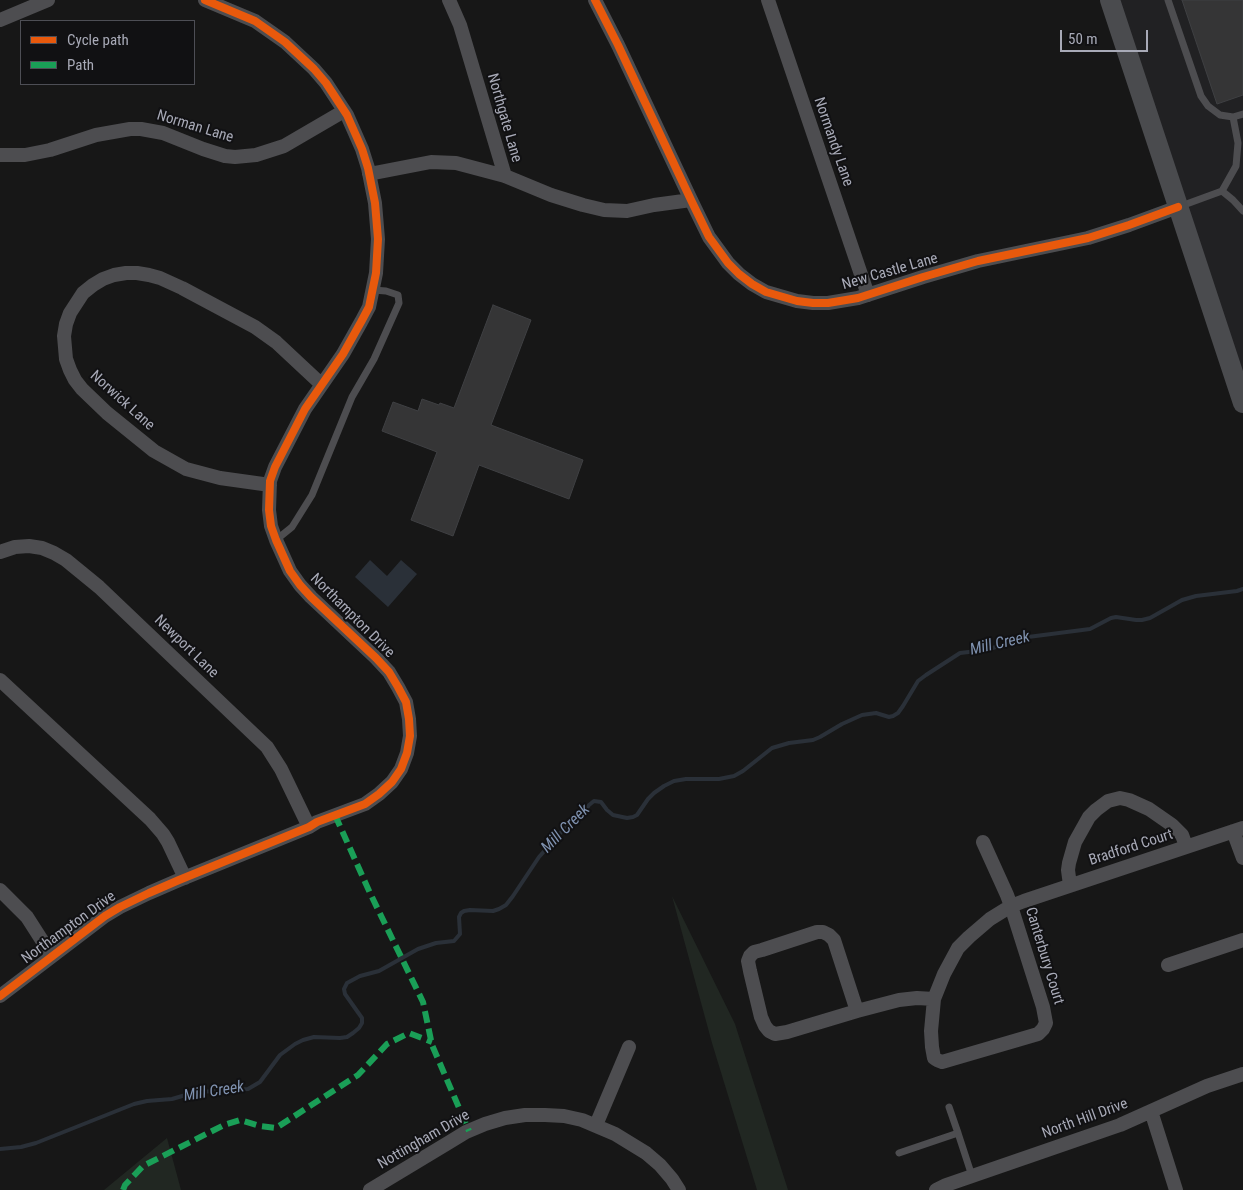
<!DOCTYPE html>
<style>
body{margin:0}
#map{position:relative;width:1243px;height:1190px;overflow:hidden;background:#171717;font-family:"Roboto Condensed",sans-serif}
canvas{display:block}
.legend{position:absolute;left:20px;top:20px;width:175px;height:65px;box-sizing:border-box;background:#111113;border:1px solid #4d4e55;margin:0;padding:6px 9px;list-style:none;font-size:15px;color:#a8aab7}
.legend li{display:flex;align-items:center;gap:10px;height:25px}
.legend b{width:25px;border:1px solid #4d4e55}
.scale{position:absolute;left:1060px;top:30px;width:88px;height:22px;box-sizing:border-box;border:2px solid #a8aab7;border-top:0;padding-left:6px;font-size:15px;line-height:18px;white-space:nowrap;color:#a8aab7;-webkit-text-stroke:4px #111113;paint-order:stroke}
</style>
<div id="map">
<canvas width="1243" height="1190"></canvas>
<ul class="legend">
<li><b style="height:6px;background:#e8590c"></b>Cycle path</li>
<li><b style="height:6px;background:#1a9f57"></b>Path</li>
</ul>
<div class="scale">50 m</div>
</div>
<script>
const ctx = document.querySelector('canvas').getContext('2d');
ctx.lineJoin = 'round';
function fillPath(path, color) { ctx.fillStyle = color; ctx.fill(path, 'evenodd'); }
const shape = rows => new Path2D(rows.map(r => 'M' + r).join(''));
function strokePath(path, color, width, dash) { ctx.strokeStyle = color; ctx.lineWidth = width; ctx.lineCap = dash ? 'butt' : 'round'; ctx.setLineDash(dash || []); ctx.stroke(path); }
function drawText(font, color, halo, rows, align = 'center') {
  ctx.font = font + ' "Roboto Condensed",sans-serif'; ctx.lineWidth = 4; ctx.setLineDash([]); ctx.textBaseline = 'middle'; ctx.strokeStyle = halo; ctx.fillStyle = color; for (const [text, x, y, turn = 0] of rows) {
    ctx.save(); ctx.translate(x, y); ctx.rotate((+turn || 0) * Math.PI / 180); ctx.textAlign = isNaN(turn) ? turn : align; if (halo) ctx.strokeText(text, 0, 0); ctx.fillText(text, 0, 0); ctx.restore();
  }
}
fillPath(shape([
 [1109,0,1243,0,1243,403]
]), '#212123');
fillPath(shape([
 [672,896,735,1024,788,1190,757,1190,712,1043],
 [167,1138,181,1190,104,1190]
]), '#212722');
fillPath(shape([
 [370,560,387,576,401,560,417,574,388,607,355,577]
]), '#2a3038');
strokePath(shape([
 [0,1149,21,1147,36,1143,134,1104,147,1101,172,1099,196,1092,237,1090,248,1089,260,1082,280,1055,295,1044,303,1040,314,1037,340,1038,347,1037,353,1033,359,1028,362,1023,362,1018,345,994,344,989,347,983,360,976,379,971,418,949,436,943,454,941,460,934,459,917,461,913,464,911,470,910,493,911,499,909,506,905,513,896,539,857,563,830,583,814,589,805,594,801,601,802,607,810,613,815,627,818,633,817,637,815,648,799,654,793,664,786,674,781,686,779,719,779,734,776,743,771,772,748,789,743,813,740,820,737,842,724,862,715,876,713,889,717,893,716,898,713,903,706,918,681,926,675,960,653,986,650,1028,637,1090,629,1111,618,1116,617,1136,620,1142,620,1150,618,1182,600,1196,596,1237,591,1243,589]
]), '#2a3038', 4);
const building = shape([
 [1182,0,1243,0,1243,95,1217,104,1182,0],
 [493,305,531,320,491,425,583,460,569,499,479,465,453,536,411,520,437,452,382,431,393,402,418,411,422,399,439,405,440,403,454,408,493,305]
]);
fillPath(building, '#353536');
strokePath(building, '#3f4043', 1);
strokePath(shape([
 [1168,0,1201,96,1208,106,1220,115,1233,117,1243,114],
 [1222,191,1236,166,1238,143,1233,117],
 [1181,206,1222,191,1233,200,1243,211],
 [276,540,292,527,312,495,352,397,374,359,399,303,398,295,386,291,373,290],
 [949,1107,958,1133],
 [899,1153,958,1133,972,1176]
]), '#4d4d50', 7);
strokePath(shape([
 [449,0,460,25,505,176],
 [595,0,618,45,691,200,709,237,728,263,739,274,752,284,766,292,797,301,813,303,828,303,858,298,923,277,978,261,1088,238,1129,225,1178,207],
 [768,0,868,295],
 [0,20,48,0],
 [0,155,25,155,50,150,96,135,130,129,141,129,163,133,203,149,225,156,235,157,256,155,284,146,344,111],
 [369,174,431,162,456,163,505,176,551,195,583,205,604,210,627,211,654,205,691,200],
 [270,485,220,478,186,469,154,451,107,413,82,389,75,380,70,370,66,359,64,336,66,324,70,313,83,293,93,285,103,279,114,275,126,273,137,273,149,275,160,278,182,288,255,327,276,342,321,384],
 [0,552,15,547,29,546,42,548,54,553,66,560,99,587,267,747,281,769,309,827],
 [0,680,150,819,163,834,168,842,185,878],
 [1233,831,1243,858],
 [983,842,1007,895,1011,906,1043,1007,1046,1023,1043,1029,1038,1034,942,1062,937,1060,934,1058,932,1047,931,1031,934,999,944,974,958,948,969,937,990,919,1011,906,1024,901,1243,828],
 [1070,885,1068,870,1069,863,1075,842,1089,817,1096,810,1108,801,1120,798,1129,800,1149,809,1172,825,1182,835,1186,846],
 [0,890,27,917,52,956],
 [1168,965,1243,940],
 [0,996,105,916,120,907,149,893,179,880,309,827,317,822,365,804,379,794,392,782,401,769,407,753,410,736,409,719,406,702,398,687,389,672,376,658,311,597,300,585,290,571,276,540,271,526,269,510,270,481,275,467,305,409,343,354,361,322,369,307,376,273,378,239,375,203,368,168,362,149,347,115,326,83,314,69,285,42,255,21,205,0],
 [857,1011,834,940,829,935,823,932,817,932,762,950,754,952,750,956,748,961,750,971,761,1017,765,1026,769,1031,775,1034,787,1032,857,1011,899,1000,917,998,934,999],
 [1151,1111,1176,1190],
 [596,1125,629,1047],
 [370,1190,448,1143,466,1132,485,1124,505,1118,525,1115,545,1115,564,1116,582,1120,615,1134,646,1153,660,1165,672,1179,679,1190],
 [936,1190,946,1185,1120,1125,1207,1086,1243,1074]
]), '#4d4d50', 14);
strokePath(shape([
 [1110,0,1243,403]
]), '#4a4b4e', 20);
strokePath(shape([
 [335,815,370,893,423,1002,432,1045,469,1131],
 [123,1190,125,1185,143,1166,224,1125,240,1120,260,1126,276,1128,358,1075,387,1044,409,1033,432,1042]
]), '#1a9f57', 6, [12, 6]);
strokePath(shape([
 [595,0,618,45,691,200,709,237,728,263,739,274,752,284,766,292,797,301,813,303,828,303,858,298,923,277,978,261,1088,238,1129,225,1178,207],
 [0,996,105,916,120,907,149,893,179,880,309,827,317,822,365,804,379,794,392,782,401,769,407,753,410,736,409,719,406,702,398,687,389,672,376,658,311,597,300,585,290,571,276,540,271,526,269,510,270,481,275,467,305,409,343,354,361,322,369,307,376,273,378,239,375,203,368,168,362,149,347,115,326,83,314,69,285,42,255,21,205,0]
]), '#e8590c', 8);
drawText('15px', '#a8aab7', '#111113', [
 ["Northgate Lane",504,118,74],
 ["Norman Lane",195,127,17],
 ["Normandy Lane",833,142,71],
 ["New Castle Lane",890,272,-16],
 ["Norwick Lane",122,401,42],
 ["Northampton Drive",352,616,45],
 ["Newport Lane",186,647,44],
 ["Bradford Court",1131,848,-18],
 ["Northampton Drive",69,928,-36],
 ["Canterbury Court",1044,956,73],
 ["North Hill Drive",1085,1119,-20],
 ["Nottingham Drive",424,1140,-30]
]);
drawText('italic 16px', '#8093b1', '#111113', [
 ["Mill Creek",1000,644,-13],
 ["Mill Creek",566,829,-45],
 ["Mill Creek",214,1092,-9]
]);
</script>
